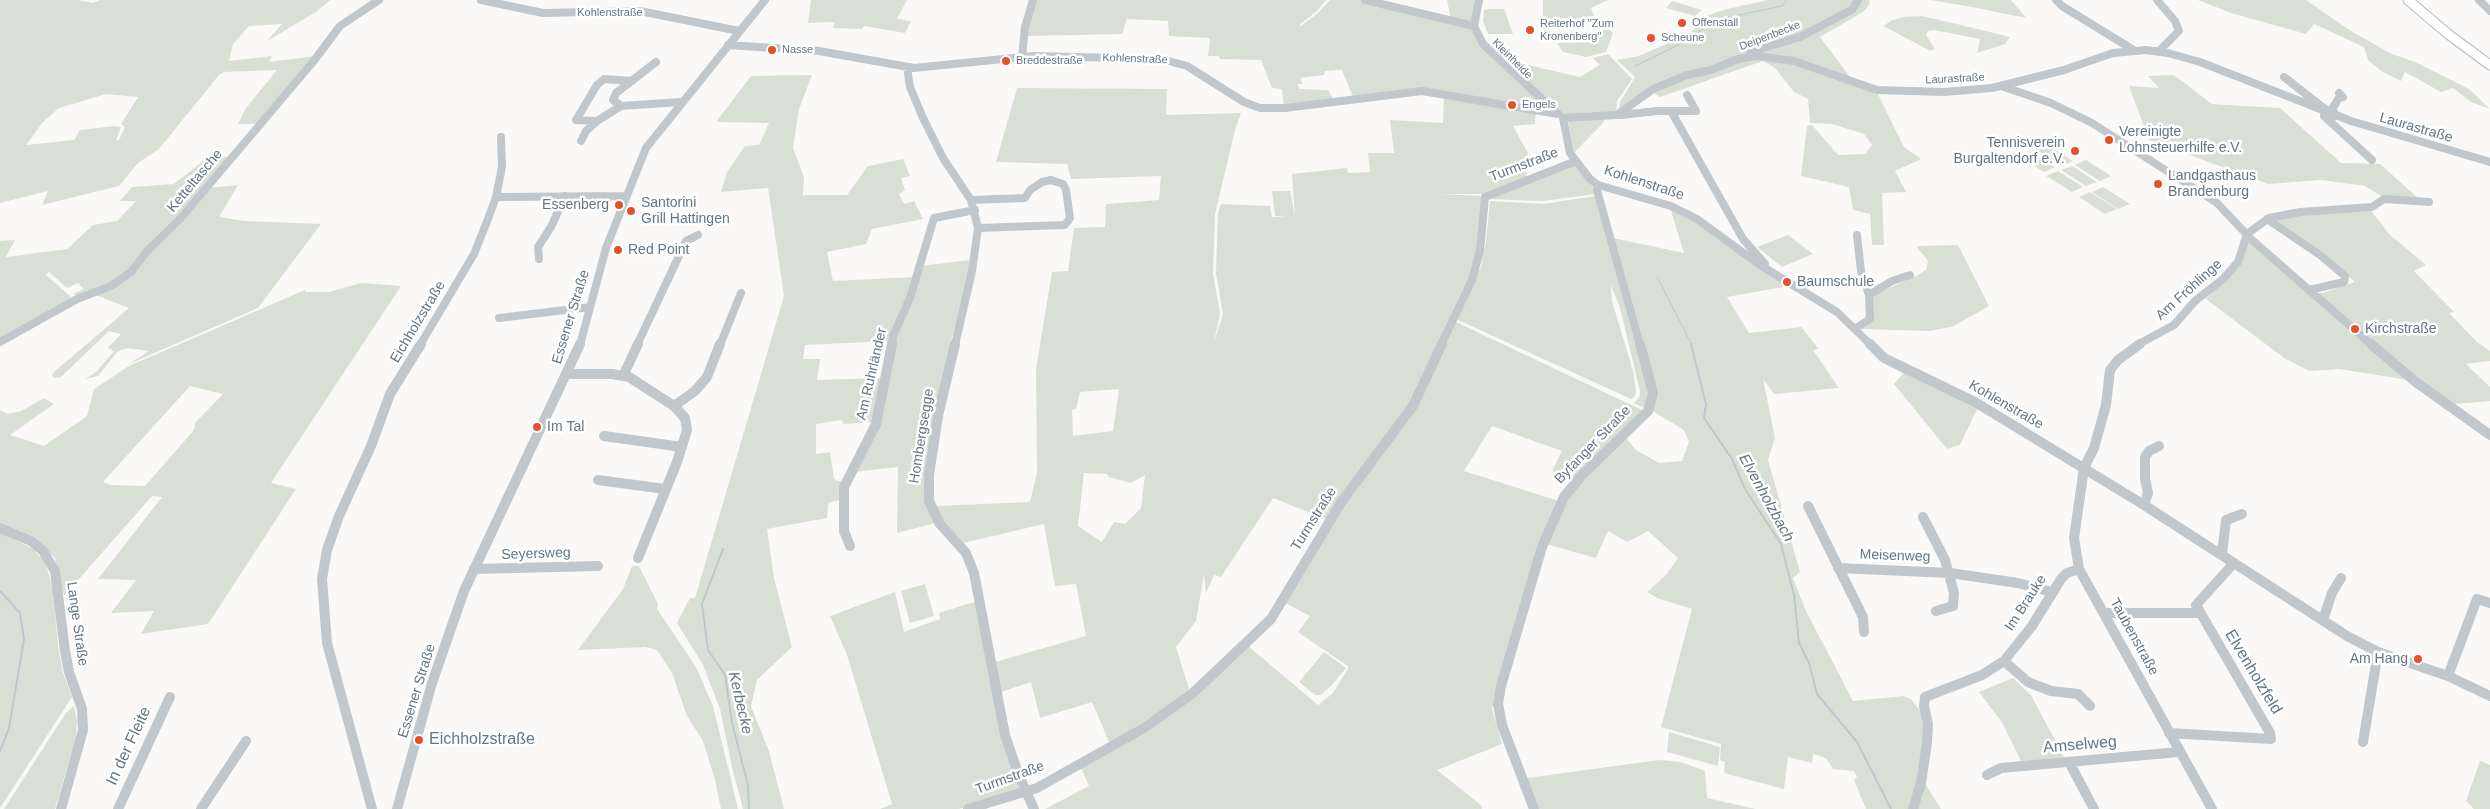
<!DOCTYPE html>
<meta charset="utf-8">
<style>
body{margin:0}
canvas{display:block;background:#faf9f7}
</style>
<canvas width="2490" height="809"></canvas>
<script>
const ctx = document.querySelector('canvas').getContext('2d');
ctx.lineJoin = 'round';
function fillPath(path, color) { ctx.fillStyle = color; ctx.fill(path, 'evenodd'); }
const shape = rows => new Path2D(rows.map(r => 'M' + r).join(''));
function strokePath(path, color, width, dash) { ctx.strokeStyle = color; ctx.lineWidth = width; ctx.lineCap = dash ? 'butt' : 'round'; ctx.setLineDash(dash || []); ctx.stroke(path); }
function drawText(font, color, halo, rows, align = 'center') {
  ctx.font = font + ' Helvetica,sans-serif'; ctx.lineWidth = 5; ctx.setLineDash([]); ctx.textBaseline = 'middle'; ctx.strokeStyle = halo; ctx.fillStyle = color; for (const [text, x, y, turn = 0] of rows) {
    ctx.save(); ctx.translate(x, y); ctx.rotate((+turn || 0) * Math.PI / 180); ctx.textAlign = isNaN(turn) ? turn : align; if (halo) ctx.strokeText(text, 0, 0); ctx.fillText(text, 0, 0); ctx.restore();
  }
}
fillPath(shape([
 [0,0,78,0,93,3,100,0,330,0,316,12,267,41,282,24,249,26,233,44,229,61,272,56,269,62,316,56,259,124,238,124,246,108,277,70,224,72,219,75,159,149,138,163,119,186,42,205,48,191,0,203],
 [106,94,138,97,121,124,125,127,119,140,116,140,121,127,114,126,80,130,74,140,26,145,43,122,59,108],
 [811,0,907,0,897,19,911,21,905,33,864,26,862,29,833,28,835,22,808,23],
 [1036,0,1326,0,1316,12,1300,24,1301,26,1318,13,1330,0,1362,0,1472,27,1482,44,1545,107,1433,90,1353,97,1342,70,1325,71,1324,75,1300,78,1303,84,1298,84,1299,89,1328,90,1333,99,1284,108,1282,89,1272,88,1261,60,1220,59,1219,56,1208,56,1210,38,1169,36,1168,21,1127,19,1122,34,1026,36],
 [1447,0,1475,0,1472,25,1451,20],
 [1543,0,1608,0,1591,8,1596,21,1543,23],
 [1768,0,1869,0,1870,4,1863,12,1820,37,1850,77,1874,86,1904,147,1921,159,1895,171,1906,192,1882,193,1884,245,1872,245,1870,214,1853,210,1849,187,1801,176,1807,126,1812,125,1838,155,1865,154,1872,145,1864,134,1832,124,1810,123,1808,99,1794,92,1775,68,1763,61,1660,97,1650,90,1619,113,1620,102,1635,77,1617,60,1639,56,1684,36,1702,24,1693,24,1692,21,1723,10],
 [1931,0,2011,0,2026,18,1972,7],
 [2198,0,2306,0,2351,31,2392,54,2415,62,2469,89,2490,109,2471,102,2453,88,2441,92,2405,72,2401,81,2381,71,2368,60,2364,47,2314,24,2306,34,2231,13],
 [1672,1,1702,10,1695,16,1666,8],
 [1488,9,1504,9,1513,34,1488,34,1483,21,1484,10],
 [1921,16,1957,24,2010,37,2005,44,1977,53,1980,39,1934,30,1928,31,1926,35,1935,49,1931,51,1883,26,1891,21,1903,17],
 [1598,30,1609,30,1613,33,1606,52,1586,57,1563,52,1557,43,1594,41],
 [1608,54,1632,79,1617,101,1616,114,1563,115,1502,59,1580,77,1600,65,1593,58],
 [812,75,799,109,793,148,804,177,803,195,847,195,868,166,903,159,910,176,901,178,905,190,899,194,904,204,914,201,923,219,872,229,866,244,827,252,833,281,915,277,890,341,805,345,803,359,820,359,817,380,883,378,875,422,843,424,842,420,816,424,816,454,830,452,834,479,842,482,840,500,828,503,827,518,767,529,774,578,792,647,757,680,751,706,769,751,784,809,743,809,732,767,720,709,703,665,677,623,690,598,695,598,784,296,768,188,721,192,727,172,745,146,759,145,769,123,716,122,751,76],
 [2174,75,2212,104,2280,108,2341,163,2380,164,2418,198,2381,196,2365,186,2321,180,2268,184,2149,140,2129,86,2159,88,2148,76],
 [1017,88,1167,89,1166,115,1241,113,1235,130,1215,214,1213,273,1220,314,1214,342,1223,314,1216,273,1218,213,1221,204,1270,206,1272,217,1287,217,1275,216,1272,191,1290,191,1295,216,1292,174,1347,168,1348,173,1370,172,1368,153,1394,153,1390,120,1443,123,1444,98,1536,111,1535,124,1513,126,1528,153,1526,180,1487,194,1440,194,1485,196,1475,267,1416,397,1328,520,1273,498,1221,577,1214,575,1206,593,1204,574,1196,621,1176,647,1190,692,1110,744,1092,702,1040,718,1031,682,1001,692,995,662,1086,636,1076,584,1055,586,1044,524,963,543,946,527,935,506,1030,502,1037,473,1036,369,1052,272,1068,271,1074,228,1105,227,1106,204,1159,200,1161,176,1071,179,1067,164,996,162],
 [1119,389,1113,431,1073,436,1072,410,1076,409,1080,392],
 [1084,473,1107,474,1109,477,1131,483,1145,475,1141,508,1125,524,1114,522,1102,542,1078,526],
 [1607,118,1602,124,1574,153,1568,120],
 [2048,146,2049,146,2073,161,2062,166,2037,150],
 [2030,152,2055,167,2044,172,2019,156],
 [231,157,130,272,113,284,78,296,73,294,84,289,78,283,67,288,49,272,46,275,70,296,72,300,0,340,0,241,15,240,6,257,67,249,93,225,117,221,136,201,120,201,132,187,174,184,207,158],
 [2086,160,2111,176,2100,181,2075,165],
 [1574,165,1593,187,1596,194,1542,201,1487,199],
 [2072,166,2097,182,2086,186,2061,170],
 [2058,171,2083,187,2072,192,2046,176],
 [238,185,219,217,244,221,321,224,258,308,129,364,149,351,128,348,118,351,98,376,85,379,96,372,114,351,108,348,121,334,109,331,61,377,53,378,52,375,54,372,129,308,93,294,132,273,208,188],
 [2103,187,2130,204,2118,209,2092,192],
 [2090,192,2117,209,2105,214,2079,197],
 [1596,196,1650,394,1646,409,1634,403,1640,396,1640,391,1620,308,1611,285,1612,301,1633,371,1636,391,1635,396,1631,399,1456,319,1477,269,1480,270,1486,242,1490,201,1543,204],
 [1670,208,1684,214,1789,286,1727,297,1749,333,1801,327,1819,349,1813,350,1839,388,1774,394,1763,379,1775,438,1768,460,1800,572,1793,578,1806,611,1853,701,1904,696,1911,699,1921,712,1926,743,1910,809,1866,809,1854,780,1857,777,1854,771,1833,769,1826,758,1813,754,1812,763,1788,757,1784,789,1724,773,1725,762,1720,760,1721,744,1661,727,1692,609,1657,598,1647,592,1666,575,1678,558,1648,531,1627,542,1608,531,1596,558,1546,544,1555,523,1577,484,1625,437,1636,450,1659,463,1682,461,1689,442,1684,430,1651,410,1655,400,1613,238,1684,253],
 [2369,208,2389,234,2426,265,2414,271,2454,312,2449,313,2477,342,2490,351,2490,361,2466,364,2490,387,2490,401,2455,404,2421,382,2339,369,2309,371,2284,358,2206,299,2241,262,2249,240,2308,293,2323,293,2355,282,2322,255,2268,220,2285,214],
 [1788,235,1813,254,1782,267,1757,247],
 [1958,245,1989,306,1954,326,1930,331,1862,329,1873,321,1872,296,1916,276,1926,270,1928,261,1916,246],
 [970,260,965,292,952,338,933,421,926,504,936,523,897,533,898,467,853,472,880,424,894,335,921,266],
 [361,283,401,286,271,483,296,489,208,624,141,634,154,611,111,613,136,580,98,579,162,497,152,496,64,596,55,558,40,543,21,531,0,525,0,410,8,414,21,411,44,398,54,404,10,435,44,446,87,416,94,389,129,366,305,290,306,292,329,292],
 [190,386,223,394,195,423,194,430,145,486,111,485,103,482],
 [1456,322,1644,411,1575,477,1552,471,1562,451,1492,426,1464,471,1559,501,1510,645,1492,708,1502,744,1437,770,1481,805,1482,809,1045,809,1089,786,1081,768,1145,729,1248,646,1318,705,1332,694,1349,667,1298,632,1310,616,1285,603,1346,500,1389,440],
 [1884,353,1985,402,1977,409,1960,445,1947,449,1894,384,1903,374],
 [0,532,33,549,43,560,48,571,53,592,58,646,63,673,72,697,0,808],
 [632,566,639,566,658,604,657,609,696,667,713,706,738,809,721,809,715,780,703,741,687,716,672,673,657,650,645,647,578,650,623,589],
 [925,584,934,616,910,623,901,591],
 [895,592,904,632,940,619,939,613,977,601,1001,735,1019,789,959,809,880,809,892,804,847,655,830,616],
 [1324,652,1346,668,1331,686,1321,695,1315,695,1299,682],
 [2013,678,2031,695,2064,757,2022,763,2003,724,1979,692],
 [74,706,77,720,76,737,55,809,4,809,66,713],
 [1669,732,1720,747,1718,766,1667,752],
 [1659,760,1681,762,1705,771,1707,798,1756,809,1538,809,1527,778],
 [2480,761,2490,765,2490,809,2474,809,2466,801],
 [1924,782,1941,809,1916,809]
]), '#dadfd6');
strokePath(shape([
 [1635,66,1684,42,1716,20,1782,6,1787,0],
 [1657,277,1692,345]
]), '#bbc8cc', 1);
strokePath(shape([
 [1691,344,1706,404,1704,418,1732,459,1745,489,1781,544,1794,595,1799,643,1809,663,1817,694,1857,742,1891,809],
 [723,549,702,604,708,650,725,675,732,723,748,785,749,809],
 [0,591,20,613,24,639,9,728,0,751]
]), '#bbc8cc', 2);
const major = shape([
 [2408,0,2448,34,2490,65]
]);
strokePath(major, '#b6bbbf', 11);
strokePath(shape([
 [481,0,543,13,640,11,739,31],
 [1365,0,1474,26],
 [1479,0,1474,26,1483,44,1557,113],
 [2056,0,2062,6,2132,49],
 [2157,0,2175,21,2179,31,2159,51],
 [2479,0,2490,11],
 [728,45,819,51,914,68,1033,56,1161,59,1187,66,1244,102,1260,108,1285,108,1422,91,1558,114],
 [1750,52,1800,37,1853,9,1858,0],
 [1022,57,1025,27,1033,0],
 [656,62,616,93,613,100,621,106,681,102],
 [907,67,910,87,923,118,943,158,971,200,978,228,972,271,955,345],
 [2284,77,2325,109,2324,116,2372,160],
 [2001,86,2051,103,2092,123,2217,203,2252,240,2372,345],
 [1671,111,1743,239,1765,264],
 [1621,115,1657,111,1696,111,1687,95],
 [2336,116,2332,109,2339,98,2343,97,2339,93],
 [1563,118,1570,153,1590,179,1598,185,1671,206,1697,219,1760,265,1837,312,1871,345],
 [1563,118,1617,115,1653,89,1687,75,1711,70,1738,59,1757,56,1794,61,1877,90,1944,92,1992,88,2064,70,2113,53,2146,50,2168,53,2200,62,2351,121,2490,162],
 [597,121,576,120,597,85,604,79,632,81],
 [581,141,586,131,597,121,621,106],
 [1598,185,1597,190,1640,345],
 [496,197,627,196],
 [971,200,1025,198,1030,190,1042,182,1051,180,1063,184,1066,190,1070,218,1065,225,978,228],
 [2267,219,2320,255,2345,276,2344,282,2309,290],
 [1857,235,1861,271,1869,295],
 [539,259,538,247,551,227,565,196],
 [499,318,590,307],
 [1856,328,1870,319,1869,295,1892,281,1910,275],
 [0,342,77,299,111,286,131,272,148,250,180,219,313,62,340,26,379,0],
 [420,345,474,254,488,219,496,197,502,167,501,137],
 [580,345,606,248,646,148,765,0],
 [637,345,686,241,698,235],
 [720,345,741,293],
 [892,345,893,336,910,298,934,218,975,210],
 [1441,345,1472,280,1480,251,1485,197,1576,161],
 [2137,345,2174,325,2195,301,2223,279,2238,262,2247,234,2269,218,2300,212,2372,207,2384,199,2429,202]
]), '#c2c7cb', 8);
strokePath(shape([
 [955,344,938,416,929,475,929,501,940,524,966,553,974,573,1005,735,1018,773,1034,809],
 [1870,344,1884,358,1975,402,2144,505,2347,636,2378,652,2448,676,2490,696],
 [2140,344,2118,360,2110,370,2106,405,2094,448,2084,468,2074,538,2079,569,2212,809],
 [2371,344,2417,383,2490,435],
 [568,374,612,374,629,377,674,406,685,418,687,430,677,462,638,558],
 [623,376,638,344],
 [674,406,695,391,707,377,720,344],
 [604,436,682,447],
 [598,480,665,489],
 [2144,505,2148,493,2145,479,2145,457,2149,451,2159,446],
 [1808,506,1863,617,1864,632],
 [1923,517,1945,560,1954,593,1953,606,1936,611],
 [0,528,31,541,43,551,55,571,65,651,69,672,82,709,83,730,61,809],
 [850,546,844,531,844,487,876,424,892,344],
 [2222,554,2226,520,2242,514],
 [1838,568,1950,573,2018,583,2052,592],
 [474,569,598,566],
 [2105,613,2199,613],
 [2323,620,2332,593,2341,578],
 [2004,661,2028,682,2051,691,2078,694,2090,706],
 [2448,676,2477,599,2490,603],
 [2169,733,2271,739,2270,733,2196,605,2234,563],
 [2363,742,2378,652],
 [2069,762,2094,809],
 [1987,775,2001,768,2179,752],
 [118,809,170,697],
 [201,809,246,741],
 [372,809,327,643,322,579,327,550,339,516,371,446,390,394,421,344],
 [397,809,432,683,464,591,580,344],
 [968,809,1037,788,1144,728,1193,693,1271,619,1342,501,1413,406,1442,344],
 [1534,809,1502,725,1498,704,1501,686,1542,547,1564,497,1581,476,1648,411,1653,393,1640,344],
 [1913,809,1921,783,1927,743,1928,724,1924,706,1925,697,1982,675,2004,661,2032,626,2061,579,2067,573,2079,569]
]), '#c2c7cb', 10);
strokePath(major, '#fff', 9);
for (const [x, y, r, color] of [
 [1682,23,5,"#e4522d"],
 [1530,30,5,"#e4522d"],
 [1651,38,5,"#e4522d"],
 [772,50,5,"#e4522d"],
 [1006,61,5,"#e4522d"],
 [1512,105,5,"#e4522d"],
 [2109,140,5,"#e4522d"],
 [2075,151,5,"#e4522d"],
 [2158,184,5,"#e4522d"],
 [619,205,5,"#e4522d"],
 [631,211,5,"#e4522d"],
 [618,250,5,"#e4522d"],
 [1787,282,5,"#e4522d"],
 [2355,329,5,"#e4522d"],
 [537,427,5,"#e4522d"],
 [2418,659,5,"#e4522d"],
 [419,740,5,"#e4522d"]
]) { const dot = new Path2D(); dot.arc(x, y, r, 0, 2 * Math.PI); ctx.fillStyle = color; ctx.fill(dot); strokePath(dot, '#fff', 2); }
drawText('11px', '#647682', '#fff', [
 ["Kohlenstraße",610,13],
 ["Deipenbecke",1770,36,-21],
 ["Kohlenstraße",1135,59,2],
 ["Kleinheide",1512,59,45],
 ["Laurastraße",1955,79,-3]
]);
drawText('11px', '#647682', '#fff', [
 ["Offenstall",1692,23],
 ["Reiterhof \"Zum",1540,24],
 ["Kronenberg\"",1540,37],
 ["Scheune",1661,38],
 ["Nasse",782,50],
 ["Breddestraße",1016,61],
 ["Engels",1522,105]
], 'left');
drawText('14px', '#647682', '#fff', [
 ["Laurastraße",2416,128,16],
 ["Turmstraße",1524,165,-21],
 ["Ketteltasche",195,181,-50],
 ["Kohlenstraße",1644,183,18],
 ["Am Fröhlinge",2189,290,-42],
 ["Essener Straße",571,317,-73],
 ["Eichholzstraße",418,322,-59],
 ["Am Ruhrländer",872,374,-77],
 ["Kohlenstraße",2006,405,30],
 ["Hombergsegge",922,436,-81],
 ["Byfanger Straße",1593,445,-46],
 ["Turmstraße",1314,519,-58],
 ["Seyersweg",536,554,-2],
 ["Meisenweg",1895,556,2],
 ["Im Brauke",2026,603,-57],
 ["Lange Straße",77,624,82],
 ["Taubenstraße",2134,637,61],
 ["Essener Straße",417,691,-73],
 ["Turmstraße",1010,778,-20]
]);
drawText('14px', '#647682', '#fff', [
 ["Vereinigte",2119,132],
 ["Lohnsteuerhilfe e.V.",2119,148],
 ["Tennisverein",2065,143,"right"],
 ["Burgaltendorf e.V.",2065,159,"right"],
 ["Landgasthaus",2168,176],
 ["Brandenburg",2168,192],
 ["Santorini",641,203],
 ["Grill Hattingen",641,219],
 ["Essenberg",609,205,"right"],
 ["Red Point",628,250],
 ["Baumschule",1797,282],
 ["Kirchstraße",2365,329],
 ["Im Tal",547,427],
 ["Am Hang",2408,659,"right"]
], 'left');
drawText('italic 15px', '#5f757c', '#fff', [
 ["Elvenholzbach",1766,498,61],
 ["Kerbecke",740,703,77]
]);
drawText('16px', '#647682', '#fff', [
 ["Elvenholzfeld",2253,672,59],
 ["Amselweg",2080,745,-5],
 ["In der Fleite",129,746,-65]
]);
drawText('16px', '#647682', '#fff', [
 ["Eichholzstraße",429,740]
], 'left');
</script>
